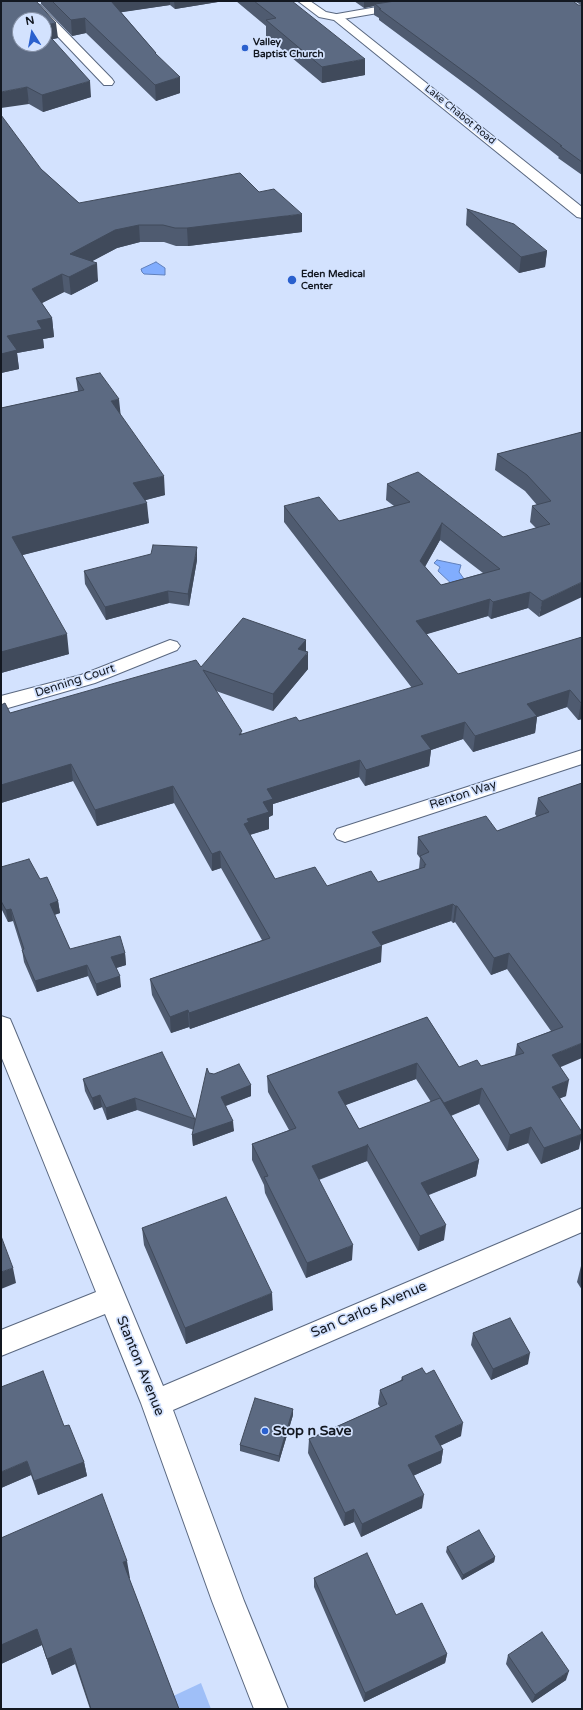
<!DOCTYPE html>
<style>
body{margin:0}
#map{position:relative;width:583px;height:1710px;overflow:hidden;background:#d3e2fe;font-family:"Varela Round",sans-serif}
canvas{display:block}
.frame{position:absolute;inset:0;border:2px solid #131821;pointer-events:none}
.north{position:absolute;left:12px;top:12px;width:40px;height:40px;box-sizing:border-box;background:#d3e2fe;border:1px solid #8691a6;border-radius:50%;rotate:349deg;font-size:11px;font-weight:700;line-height:16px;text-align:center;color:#131821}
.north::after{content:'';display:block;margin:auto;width:14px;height:18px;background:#2a60ce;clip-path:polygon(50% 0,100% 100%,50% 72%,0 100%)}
</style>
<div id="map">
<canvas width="583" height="1710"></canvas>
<div class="frame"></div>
<div class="north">N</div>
</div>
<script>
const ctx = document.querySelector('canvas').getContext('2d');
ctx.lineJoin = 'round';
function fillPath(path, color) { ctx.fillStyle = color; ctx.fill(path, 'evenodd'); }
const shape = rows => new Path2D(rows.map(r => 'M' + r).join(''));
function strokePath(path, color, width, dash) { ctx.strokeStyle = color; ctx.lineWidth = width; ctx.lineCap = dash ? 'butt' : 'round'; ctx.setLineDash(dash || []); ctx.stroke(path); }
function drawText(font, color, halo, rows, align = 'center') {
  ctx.font = font + ' "Varela Round",sans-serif'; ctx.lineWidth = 3.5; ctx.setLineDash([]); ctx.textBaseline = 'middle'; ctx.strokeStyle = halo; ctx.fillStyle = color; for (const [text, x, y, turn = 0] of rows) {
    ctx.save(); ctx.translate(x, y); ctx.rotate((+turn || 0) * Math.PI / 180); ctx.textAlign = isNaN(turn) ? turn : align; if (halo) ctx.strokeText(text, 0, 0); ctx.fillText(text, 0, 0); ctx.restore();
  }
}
fillPath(shape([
 [201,1683,211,1709,174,1709,169,1698]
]), '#9fbff8');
const water = shape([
 [156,262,165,268,165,275,144,274,142,272,141,269,156,262],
 [437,560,461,565,459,572,467,583,455,587,438,571,440,567,434,563,437,560]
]);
fillPath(water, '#81adfe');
strokePath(water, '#6080bc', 1);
const minor = shape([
 [411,1,435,1,430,4,337,20,331,17,337,14,411,1],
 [36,4,40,5,112,79,114,82,112,85,104,85,44,22,44,20,32,9,31,7,32,5,36,4],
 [170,640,177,642,180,646,177,650,95,683,1,710,1,696,81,675,170,640],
 [582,750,582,764,345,842,337,839,334,834,337,829,582,750],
 [1,1016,10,1019,13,1026,163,1386,582,1208,582,1232,173,1410,244,1601,288,1709,254,1709,212,1601,141,1403,105,1314,1,1356,1,1330,96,1292,1,1056,1,1016]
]);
const major = shape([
 [298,1,310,1,326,12,341,15,582,207,582,218,577,217,334,20,319,17,298,1]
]);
strokePath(minor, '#5a6880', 2);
strokePath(major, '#5a6880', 2);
fillPath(minor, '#fff');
fillPath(major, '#fff');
fillPath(shape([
 [1,1,58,38,52,39,91,97,43,112,29,104],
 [41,1,224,1,175,9,170,5,121,12,156,53,156,55,180,93,156,101,86,33,72,36,41,4],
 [236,1,292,1,365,75,322,83,266,36,266,26],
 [354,1,573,1,578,5,581,5,574,1,582,1,582,175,558,158,559,157,476,92,379,20,379,18,374,15,374,6,364,8],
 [41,169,79,203,259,192,302,232,188,246,176,246,164,242,140,242,117,248,92,261,98,281,71,295,64,292,42,303,52,318,54,337,43,339,44,348,17,353,19,369,1,373],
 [467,209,547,251,545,267,519,273,466,225],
 [76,378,120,414,165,495,145,500,149,523,22,555,69,654,1,673,1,408,78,391],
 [582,432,539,617,528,608,491,619,488,616,426,634,458,674,582,637,582,719,578,720,567,707,537,717,535,733,473,752,463,739,431,750,429,766,365,786,359,777,273,804,273,815,269,817,269,829,250,835,275,879,327,886,378,882,419,869,420,858,417,854,418,837,497,831,537,817,535,814,538,798,582,783,560,1067,566,1096,560,1098,579,1149,541,1164,528,1143,507,1151,479,1104,451,1116,479,1160,476,1176,429,1195,444,1240,418,1251,367,1161,319,1180,352,1260,306,1278,265,1193,264,1185,252,1160,252,1144,289,1130,268,1092,267,1076,427,1017,459,1067,481,1066,515,1056,517,1044,551,1031,507,969,491,975,455,922,453,923,451,921,381,945,381,962,190,1029,189,1027,171,1033,152,995,150,979,262,940,221,868,212,871,174,803,97,826,73,781,1,803,1,705,10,713,201,667,306,640,306,652,308,669,273,711,216,691,242,734,299,721,412,688,284,522,284,506,339,521,394,506,386,500,387,484,503,537,536,528,530,522,532,506,537,505,525,491,495,470,497,454],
 [440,540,483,573,441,585,425,567],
 [416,1079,431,1102,359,1129,345,1105],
 [197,560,189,606,169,603,106,620,85,584,84,571],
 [1,867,40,879,58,901,60,913,54,915,70,949,125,953,126,965,116,968,121,987,97,996,88,976,37,992,24,962,22,950,13,921,8,922,1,908],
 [209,1073,251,1085,251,1096,226,1106,234,1131,193,1146,192,1135,194,1130,137,1110,107,1120,102,1107,94,1110,85,1091,83,1079,195,1119,195,1123],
 [142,1228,273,1310,186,1344,144,1245],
 [582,1262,582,1290,577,1282],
 [473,1333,528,1364,491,1380,471,1345],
 [402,1377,461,1436,440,1446,443,1450,441,1463,413,1476,422,1508,361,1537,354,1522,344,1526,308,1453,309,1439,380,1407,378,1404,380,1390,401,1380],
 [293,1415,279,1462,240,1451,240,1445],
 [64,1426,84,1462,87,1476,38,1495,31,1475,1,1488],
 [1,1538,130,1578,129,1578,179,1709,90,1709,75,1664,52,1675,42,1645,1,1664],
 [447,1547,495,1557,494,1562,462,1580,446,1552],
 [314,1578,396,1615,447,1654,445,1663,364,1702,314,1587],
 [508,1655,566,1680,532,1703,506,1664]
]), '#4f5b70');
fillPath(shape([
 [109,1,170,1,170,5,110,14],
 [174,1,224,1,175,9],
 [364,1,402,1,375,4,374,6,364,8],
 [85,18,86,33,72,36,71,20],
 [56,23,58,38,44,41,44,25],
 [365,59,365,75,322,83,322,67],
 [180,77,180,93,156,101,155,85],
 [90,81,91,97,43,112,42,95],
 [27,87,29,104,1,108,1,92],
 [302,214,302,232,188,246,187,228],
 [139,225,140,242,117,248,72,272,70,254,115,230],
 [547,251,545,267,519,273,521,257],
 [97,263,98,281,71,295,69,277],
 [62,274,64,292,34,307,32,289],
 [52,318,54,337,43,339,44,348,17,353,19,369,1,373,1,354,7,336,37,321],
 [119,399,121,418,111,401],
 [164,476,165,495,135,503,133,483],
 [147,503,149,523,15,557,12,537],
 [442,523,440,540,419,577,420,561],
 [197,547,197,560,189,606,188,594],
 [582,582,582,597,539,617,542,601],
 [168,591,169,603,106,620,105,607],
 [530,592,528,608,491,619,493,602],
 [490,599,488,616,414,638,416,621],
 [67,634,69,654,1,673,1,652],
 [306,640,306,655,308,652,308,669,273,711,273,694,298,649],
 [570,690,567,707,537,717,535,733,473,752,475,736,527,704],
 [581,703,582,703,582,719,578,720],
 [465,722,463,739,431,750,429,766,365,786,366,770,421,736],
 [360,760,359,777,273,804,273,815,269,817,269,829,249,835,244,824,263,802,267,789],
 [71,764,73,781,1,803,1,785],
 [173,786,174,803,97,826,95,810],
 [220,851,221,868,212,871,212,854],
 [58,901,60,913,51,916,50,904],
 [453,904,451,921,371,949,372,932],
 [455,906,457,906,455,922,453,923],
 [11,909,13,921,8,922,6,910],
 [382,946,381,962,190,1029,189,1013],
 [125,953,126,965,113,969,111,957],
 [509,953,507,969,491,975,494,958],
 [87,965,88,976,37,992,35,981],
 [120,976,121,987,97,996,96,984],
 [188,1010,189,1027,171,1033,170,1017],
 [582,1043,582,1058,549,1072,552,1055],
 [417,1063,416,1079,338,1108,338,1092],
 [569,1080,566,1096,549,1103,552,1087],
 [251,1085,251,1096,222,1107,221,1097],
 [482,1088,479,1104,442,1119,444,1103],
 [100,1095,102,1107,94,1110,92,1098],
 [135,1098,137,1110,107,1120,106,1108],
 [233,1121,234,1131,193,1146,192,1135],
 [531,1127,528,1143,507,1151,510,1135],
 [582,1134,579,1149,541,1164,544,1148],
 [368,1145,367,1161,312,1182,312,1166],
 [479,1160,476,1176,420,1198,421,1183],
 [446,1225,444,1240,418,1251,420,1236],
 [353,1245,352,1260,306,1278,307,1263],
 [13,1268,16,1283,1,1289,1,1272],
 [272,1293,273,1310,186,1344,185,1328],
 [530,1353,528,1364,491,1380,493,1369],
 [293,1409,293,1415,279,1462,279,1456],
 [463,1423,461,1436,433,1449,435,1436],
 [443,1450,441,1463,406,1479,408,1465],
 [27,1461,31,1475,1,1488,1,1472],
 [84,1462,87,1476,38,1495,34,1481],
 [424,1495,422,1508,361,1537,362,1524],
 [354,1509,354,1522,344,1526,345,1513],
 [495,1557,494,1562,462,1580,463,1575],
 [127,1561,130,1578,127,1579,123,1562],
 [37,1629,42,1645,1,1664,1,1645],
 [71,1648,75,1664,52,1675,47,1659],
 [447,1654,445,1663,364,1702,365,1693],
 [569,1671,566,1680,532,1703,535,1695]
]), '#404a5b');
const building = shape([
 [1,1,36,1,56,23,44,25,44,20,20,20,20,44,44,44,44,30,90,81,42,95,27,87,1,92,1,1],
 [52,1,111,1,156,53,155,53,180,77,155,85,85,18,71,20,52,1],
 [254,1,292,1,365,59,322,67,266,20,276,18,254,1],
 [395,1,573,1,578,5,582,5,582,162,560,146,562,146,477,81,379,9,381,9,375,4,395,1],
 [1,115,41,169,79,203,240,173,259,192,274,189,302,214,187,228,175,228,163,225,139,225,115,230,70,254,97,263,69,277,62,274,32,289,52,318,37,321,42,329,7,336,17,350,1,354,1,115],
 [467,209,514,224,547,251,521,257,467,209],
 [100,373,119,399,111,401,164,476,133,483,147,503,12,537,67,634,1,652,1,408,84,390,76,378,100,373],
 [582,432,582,582,542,601,530,592,493,602,490,599,416,621,458,674,582,637,582,703,581,703,570,690,527,704,537,716,475,736,465,722,421,736,431,749,366,770,360,760,267,789,273,799,263,802,269,812,247,819,249,822,244,824,275,879,315,867,327,886,371,871,378,882,425,867,424,865,426,865,420,856,429,852,418,837,486,816,497,831,549,812,538,798,582,783,582,1043,552,1055,569,1080,552,1087,582,1132,582,1134,544,1148,531,1127,510,1135,482,1088,444,1103,417,1063,338,1092,359,1129,440,1098,479,1160,421,1183,446,1225,420,1236,367,1144,368,1145,312,1166,353,1245,307,1263,264,1177,268,1176,252,1144,296,1128,267,1076,427,1017,459,1067,477,1060,481,1066,524,1053,517,1044,563,1027,509,953,494,958,457,906,455,906,453,904,372,932,382,946,189,1013,188,1010,170,1017,150,979,270,938,220,851,212,854,173,786,95,810,71,764,1,785,1,705,5,703,10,713,196,660,201,667,243,618,306,640,298,649,308,652,273,694,203,670,242,731,239,735,296,717,299,721,423,684,284,506,319,497,339,521,410,502,387,484,418,472,503,537,550,524,532,506,551,501,527,475,497,454,582,432],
 [442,523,500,569,441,585,420,561,442,523],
 [153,545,197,547,188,594,168,591,105,607,84,571,151,554,153,545],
 [29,859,40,879,47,877,58,901,50,904,70,949,120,936,125,953,111,957,120,976,96,984,87,965,35,981,22,950,24,949,11,909,6,910,1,901,1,867,29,859],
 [162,1052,195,1119,135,1098,106,1108,100,1095,92,1098,83,1079,162,1052],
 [239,1064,251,1085,221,1097,233,1121,192,1135,207,1068,209,1073,214,1074,239,1064],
 [226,1197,272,1293,185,1328,142,1228,226,1197],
 [1,1236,13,1268,1,1272,1,1236],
 [510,1318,530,1353,493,1369,473,1333,510,1318],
 [422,1368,426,1374,434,1370,463,1423,435,1436,443,1450,408,1465,424,1495,362,1524,354,1509,345,1513,309,1439,387,1404,380,1390,403,1380,402,1377,422,1368],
 [43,1371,64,1426,69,1425,84,1462,34,1481,27,1461,1,1472,1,1387,43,1371],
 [255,1398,293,1409,279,1456,240,1445,255,1398],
 [102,1494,127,1561,123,1562,179,1709,91,1709,71,1648,47,1659,37,1629,1,1645,1,1538,102,1494],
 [479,1530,495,1557,463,1575,447,1547,479,1530],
 [367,1553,396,1615,422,1603,447,1654,365,1693,314,1578,367,1553],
 [542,1632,569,1671,535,1695,508,1655,542,1632]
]);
fillPath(building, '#5c6a82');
strokePath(building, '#404a5b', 1);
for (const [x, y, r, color] of [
 [245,48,4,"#2a60ce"],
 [292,280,5,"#2a60ce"],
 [265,1431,4,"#2a60ce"]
]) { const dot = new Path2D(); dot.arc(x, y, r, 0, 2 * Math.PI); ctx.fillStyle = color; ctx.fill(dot); strokePath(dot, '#d3e2fe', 1.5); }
drawText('bold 10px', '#131821', '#d3e2fe', [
 ["Valley",253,42],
 ["Baptist Church",253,54],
 ["Eden Medical",301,274],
 ["Center",301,286]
], 'left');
drawText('10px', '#131821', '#d3e2fe', [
 ["Lake Chabot Road",460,115,39]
]);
drawText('12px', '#131821', '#d3e2fe', [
 ["Denning Court",75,681,-18],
 ["Renton Way",463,795,-18]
]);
drawText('14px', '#131821', '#d3e2fe', [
 ["San Carlos Avenue",369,1310,-23],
 ["Stanton Avenue",140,1366,68]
]);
drawText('bold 14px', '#131821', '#d3e2fe', [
 ["Stop n Save",273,1431]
], 'left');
</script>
